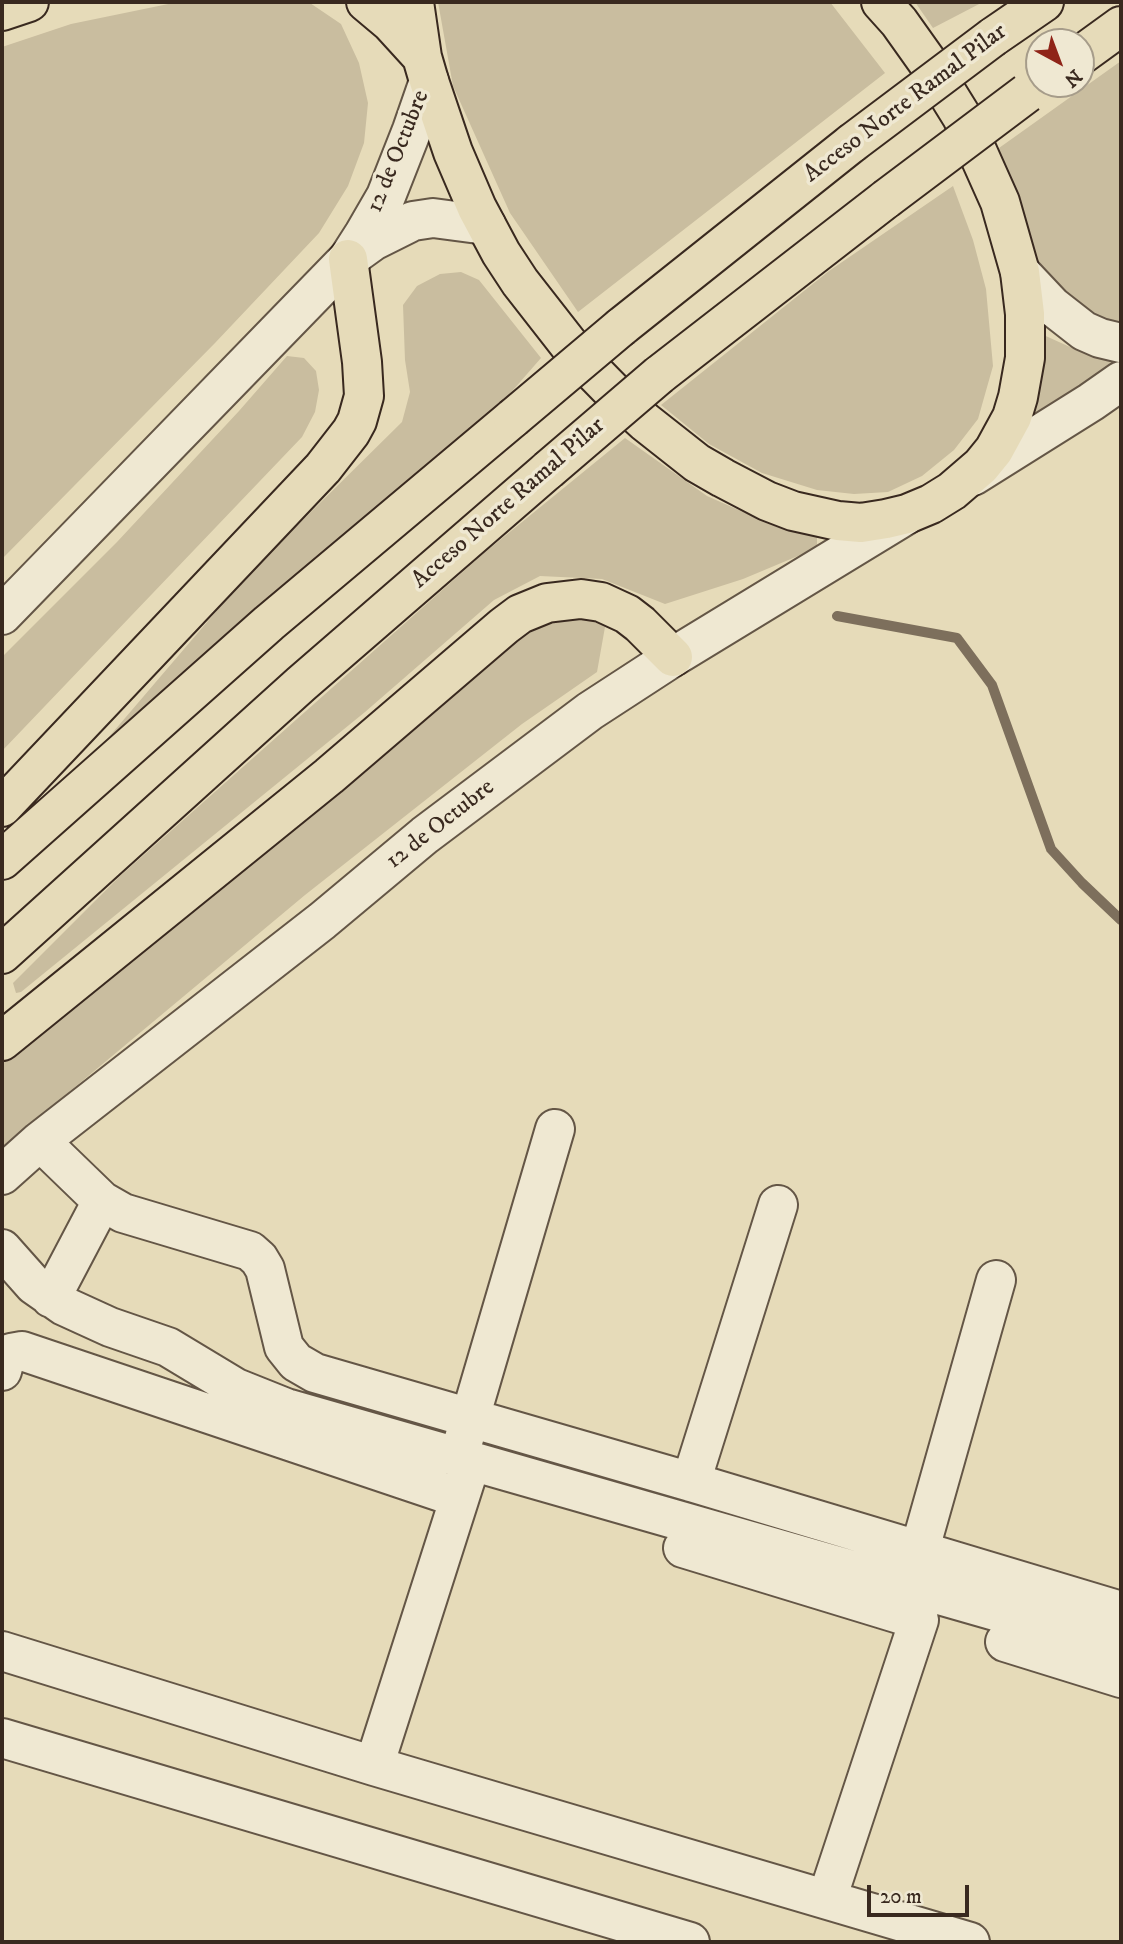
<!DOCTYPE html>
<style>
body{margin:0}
#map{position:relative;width:1123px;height:1944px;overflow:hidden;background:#e6dbb9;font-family:"IM FELL DW Pica",serif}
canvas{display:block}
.frame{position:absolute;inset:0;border:4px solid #39291f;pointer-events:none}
.north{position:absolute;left:1025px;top:28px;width:70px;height:70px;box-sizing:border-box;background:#efe8d2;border:2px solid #a69c8a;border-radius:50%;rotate:139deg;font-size:19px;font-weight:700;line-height:28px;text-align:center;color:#39291f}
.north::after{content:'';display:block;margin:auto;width:24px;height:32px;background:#8f2418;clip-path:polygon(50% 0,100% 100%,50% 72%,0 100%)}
.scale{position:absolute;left:867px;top:1885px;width:102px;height:32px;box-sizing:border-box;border:4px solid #39291f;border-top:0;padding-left:9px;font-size:21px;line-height:24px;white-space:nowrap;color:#39291f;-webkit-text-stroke:5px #efe8d2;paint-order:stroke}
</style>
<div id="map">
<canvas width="1123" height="1944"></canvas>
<div class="frame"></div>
<div class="north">N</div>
<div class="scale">20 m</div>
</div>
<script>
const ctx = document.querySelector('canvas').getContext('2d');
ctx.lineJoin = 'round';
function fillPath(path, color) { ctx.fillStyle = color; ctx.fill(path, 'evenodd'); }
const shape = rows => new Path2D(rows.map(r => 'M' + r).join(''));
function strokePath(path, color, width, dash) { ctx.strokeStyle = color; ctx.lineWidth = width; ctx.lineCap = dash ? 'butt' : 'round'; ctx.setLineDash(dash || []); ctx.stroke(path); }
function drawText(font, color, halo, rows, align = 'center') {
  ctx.font = font + ' "IM FELL DW Pica",serif'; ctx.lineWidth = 7; ctx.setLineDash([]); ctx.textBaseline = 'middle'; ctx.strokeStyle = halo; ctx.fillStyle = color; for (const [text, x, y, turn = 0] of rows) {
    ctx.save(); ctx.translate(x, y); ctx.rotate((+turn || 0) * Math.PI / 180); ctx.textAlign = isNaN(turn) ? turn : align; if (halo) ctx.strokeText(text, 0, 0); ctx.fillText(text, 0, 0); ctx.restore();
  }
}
fillPath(shape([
 [178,2,305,2,310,3,341,24,359,63,368,103,364,143,348,186,319,233,215,343,2,559,2,47,71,24],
 [438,2,830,2,885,73,578,312,510,213,453,86],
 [915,2,983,2,933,28],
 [1121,61,1121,326,1111,325,1038,275,999,148],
 [953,186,973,240,986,289,993,366,978,419,954,450,922,476,888,492,854,494,817,490,762,473,709,444,661,405,829,271],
 [461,272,479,280,541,358,500,405,107,747,102,745,249,573,402,422,410,392,405,360,403,305,417,286,440,274],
 [1037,332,1081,352,1113,362,1031,424],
 [287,356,304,358,316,371,319,390,315,412,302,437,2,751,2,657,117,542,239,411],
 [625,438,707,496,777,527,817,536,817,548,743,579,665,604,602,579,540,576,494,600,365,712,21,992,16,993,13,983,119,877,484,553],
 [578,613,605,627,597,672,522,724,305,895,2,1148,2,1064,221,885,528,623]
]), '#c9bd9f');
strokePath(shape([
 [837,616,957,638,992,685,1051,849,1082,883,1121,920]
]), '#7d6f5c', 10);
const minor = shape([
 [355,254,373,241,413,221,433,218,486,225],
 [1020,272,1052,306,1084,331,1100,338,1121,343],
 [973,476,1091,402,1121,381],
 [2,615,348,259,364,234,386,196,412,130,429,81],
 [40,1141,102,1201,123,1213,250,1251,259,1259,265,1269,284,1347,296,1362,315,1373,691,1482,1121,1611],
 [2,1175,40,1141,322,921,425,835,590,711,673,657,906,515],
 [2,1249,34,1285,64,1306,110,1327,168,1347,236,1388,286,1408,1121,1647],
 [51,1298,102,1201],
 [2,1371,5,1360,11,1353,22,1351,459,1498],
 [463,1442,555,1129],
 [691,1482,778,1205],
 [683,1548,919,1620,827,1899],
 [912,1577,996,1280],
 [1005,1642,1121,1678],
 [2,1651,374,1766,970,1942],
 [2,1738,690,1942],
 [374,1766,467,1475]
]);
const major = shape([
 [366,2,391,23,422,57],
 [414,2,422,57,429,81,453,152,477,208,501,253,520,282,577,355,622,401,645,422,697,463,723,478,767,501,793,511,838,521,861,523,886,519,907,514,931,504,952,491,981,466,994,450,1012,417,1018,397,1025,358,1025,314,1020,272,1000,202,962,117,931,67,899,22,881,2],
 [2,11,29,2]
]);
const highway = shape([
 [993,37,1044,2],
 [1081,55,1121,26],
 [621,327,852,143],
 [659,375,886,199],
 [2,807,323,468,351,432,357,421,364,396,362,362,348,259],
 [2,860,269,623,513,418],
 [2,954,301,684,548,470],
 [2,1041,329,776,504,626,520,614,547,603,581,599,601,602,627,614,640,624,673,657]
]);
strokePath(minor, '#645646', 42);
strokePath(major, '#39291f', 42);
strokePath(highway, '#39291f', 42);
strokePath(minor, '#efe8d2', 38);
strokePath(major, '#e6dbb9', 38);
strokePath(highway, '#e6dbb9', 38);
const highwayBridge = shape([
 [852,143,993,37],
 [886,199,1027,93],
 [513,418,621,327],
 [548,470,659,375]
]);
strokePath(highwayBridge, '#39291f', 42, []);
strokePath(highwayBridge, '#e6dbb9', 38);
drawText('24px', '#39291f', '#efe8d2', [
 ["Acceso Norte Ramal Pilar",906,104,-37],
 ["12 de Octubre",399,152,-68],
 ["Acceso Norte Ramal Pilar",509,504,-41],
 ["12 de Octubre",441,825,-38]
]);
</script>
